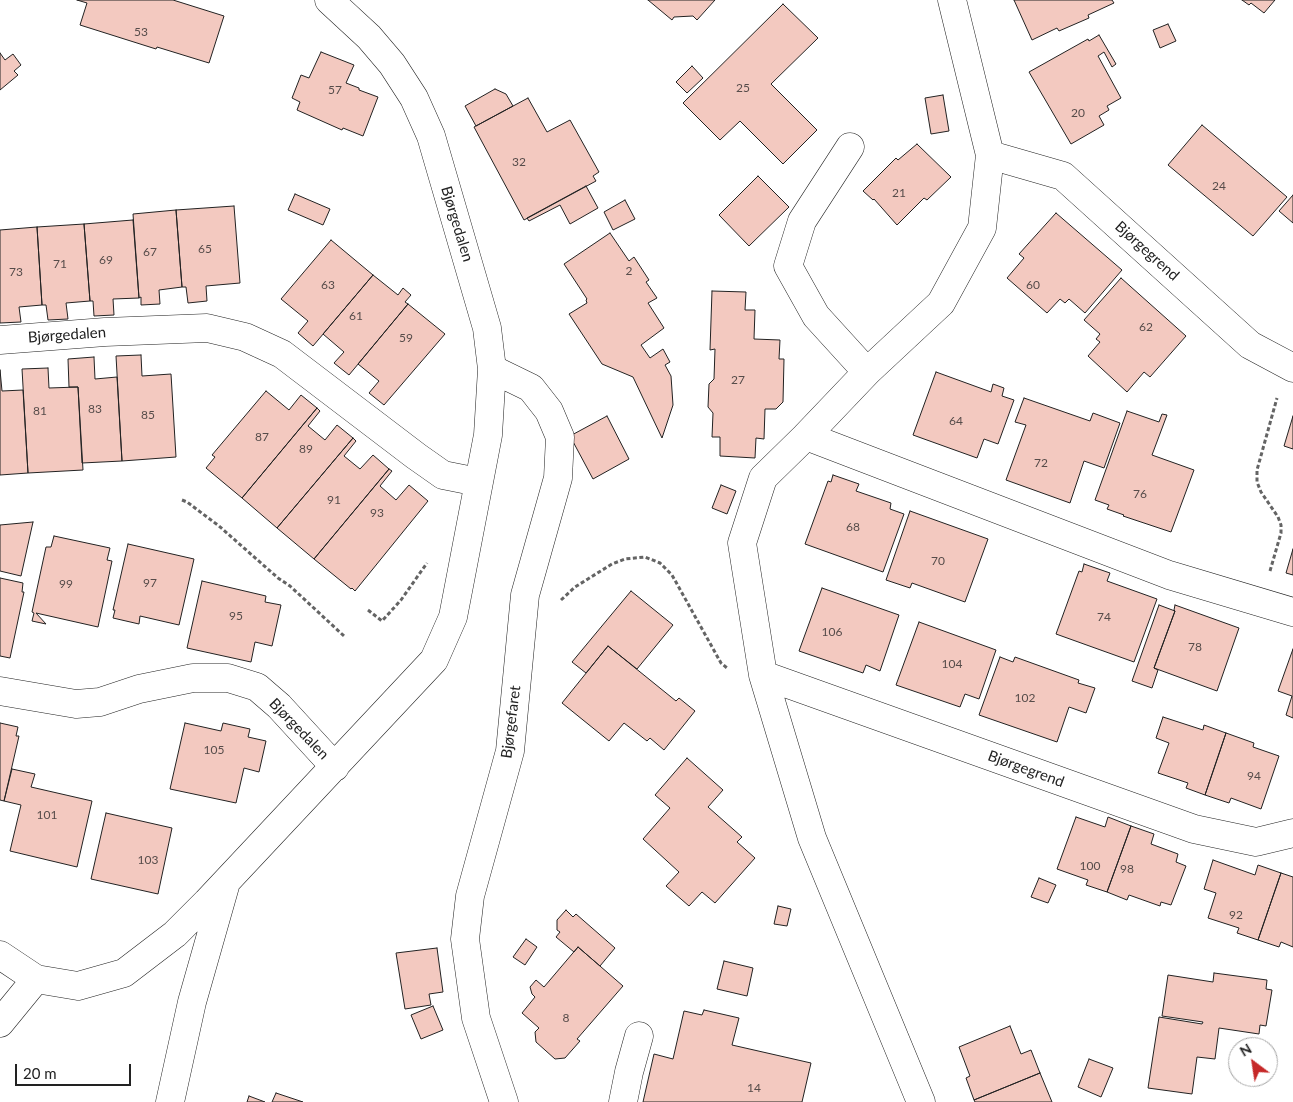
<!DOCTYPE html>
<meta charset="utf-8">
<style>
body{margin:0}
#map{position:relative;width:1293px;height:1102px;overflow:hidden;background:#fff;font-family:Lato,sans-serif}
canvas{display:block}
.north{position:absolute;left:1228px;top:1037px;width:50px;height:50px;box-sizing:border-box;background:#fff;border:1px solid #a7a7a7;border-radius:50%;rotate:329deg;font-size:14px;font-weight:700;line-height:20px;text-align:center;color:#222}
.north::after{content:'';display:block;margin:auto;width:18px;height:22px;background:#c62828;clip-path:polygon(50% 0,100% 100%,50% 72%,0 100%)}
.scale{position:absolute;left:15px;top:1064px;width:116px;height:22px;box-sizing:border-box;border:2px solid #222;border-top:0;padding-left:6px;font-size:15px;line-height:18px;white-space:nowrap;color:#222;-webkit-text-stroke:4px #fff;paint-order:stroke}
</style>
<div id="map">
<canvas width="1293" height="1102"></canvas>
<div class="north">N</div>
<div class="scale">20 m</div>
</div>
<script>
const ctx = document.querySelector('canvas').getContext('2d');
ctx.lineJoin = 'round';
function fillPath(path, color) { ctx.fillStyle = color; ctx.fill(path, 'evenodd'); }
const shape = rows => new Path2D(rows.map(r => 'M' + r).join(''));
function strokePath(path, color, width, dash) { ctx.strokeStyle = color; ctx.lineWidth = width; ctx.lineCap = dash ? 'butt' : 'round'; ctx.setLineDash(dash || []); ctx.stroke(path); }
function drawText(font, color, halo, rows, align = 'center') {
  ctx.font = font + ' Lato,sans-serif'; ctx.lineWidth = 4; ctx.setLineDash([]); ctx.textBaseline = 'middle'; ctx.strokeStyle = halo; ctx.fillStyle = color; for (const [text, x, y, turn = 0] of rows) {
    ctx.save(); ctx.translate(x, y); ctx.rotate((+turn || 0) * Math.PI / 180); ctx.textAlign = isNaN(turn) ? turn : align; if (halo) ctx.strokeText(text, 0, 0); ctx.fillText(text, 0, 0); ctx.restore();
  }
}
const building = shape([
 [77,0,173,0,224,16,209,63,157,47,156,49,80,25,87,3,77,0],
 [648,0,715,0,697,20,693,16,674,17,672,20,648,0],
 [1014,0,1112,0,1114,3,1088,15,1089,18,1059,31,1057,28,1032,40,1014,0],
 [1242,0,1275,0,1264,13,1251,3,1249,5,1242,0],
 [783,4,818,38,771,84,817,130,783,164,740,121,720,140,683,103,783,4],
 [1168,24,1176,41,1160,48,1153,30,1168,24],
 [1099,35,1116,64,1112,67,1104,52,1098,56,1121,98,1107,106,1109,110,1099,116,1104,125,1071,144,1029,72,1088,39,1089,41,1099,35],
 [321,52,354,65,346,83,359,88,359,90,378,97,363,136,343,128,342,130,297,110,300,102,292,98,301,75,309,78,321,52],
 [0,53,5,60,13,54,21,65,14,71,18,75,0,90,0,53],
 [692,66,703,78,687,93,676,82,692,66],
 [495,89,506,94,513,106,476,126,465,106,495,89],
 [943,95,949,131,931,134,925,98,943,95],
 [528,98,547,132,570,120,599,172,593,176,596,181,524,220,474,127,528,98],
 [1202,125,1287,197,1253,236,1168,165,1202,125],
 [917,144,951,177,927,200,924,198,897,225,874,199,873,200,863,191,896,158,898,160,917,144],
 [758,176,789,207,749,246,719,215,758,176],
 [586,186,598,208,570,224,560,205,529,221,527,218,586,186],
 [295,194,330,209,323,225,288,210,295,194],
 [1293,195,1293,223,1279,211,1293,195],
 [625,200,635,219,613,230,604,212,625,200],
 [234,206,240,283,206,286,207,301,188,303,186,287,182,287,176,210,234,206],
 [176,210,182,287,159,290,160,304,141,305,141,297,139,298,133,214,176,210],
 [1056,213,1122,270,1085,313,1069,299,1065,303,1060,299,1047,313,1007,278,1024,258,1019,254,1056,213],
 [133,220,139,298,113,299,114,315,94,316,93,301,90,301,84,224,133,220],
 [84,224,90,301,66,303,68,319,48,320,46,305,42,305,37,227,84,224],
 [37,227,42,305,19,307,21,322,0,323,0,230,37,227],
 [610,233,629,261,634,257,649,280,646,282,657,298,648,303,664,328,641,345,650,358,663,349,670,362,665,365,671,376,673,405,662,438,633,377,602,364,569,314,587,303,586,300,587,299,564,264,610,233],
 [331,240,373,275,313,346,298,333,308,321,281,299,331,240],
 [373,275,398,295,403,288,411,295,405,302,408,304,349,375,334,363,344,352,323,334,373,275],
 [1121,278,1186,336,1150,377,1144,372,1127,392,1088,356,1100,342,1096,339,1100,334,1084,320,1121,278],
 [712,291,746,292,745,310,755,310,754,339,780,340,779,359,784,359,783,402,776,409,765,409,764,439,756,438,755,458,720,456,720,437,712,437,713,413,708,407,709,384,714,379,715,349,710,350,712,291],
 [408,304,445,334,384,405,369,393,379,381,358,364,408,304],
 [141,355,142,376,171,374,176,457,122,461,116,356,141,355],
 [94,357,95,379,117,377,122,461,82,463,78,387,69,387,68,359,94,357],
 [48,368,49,388,78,387,83,470,28,473,22,369,48,368],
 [0,370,2,391,23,390,28,473,0,475,0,370],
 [936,372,991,392,993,384,1004,388,1002,396,1014,400,998,444,984,439,977,458,913,435,936,372],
 [266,391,289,410,301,395,317,408,242,498,206,468,215,457,212,455,266,391],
 [1024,398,1090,421,1093,413,1120,423,1104,468,1084,461,1070,503,1006,480,1026,425,1015,422,1024,398],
 [317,408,320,411,308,426,325,440,337,425,353,438,277,528,242,498,317,408],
 [1127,411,1159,422,1162,414,1167,415,1152,455,1194,470,1171,532,1123,516,1124,515,1107,509,1109,505,1095,500,1127,411],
 [607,416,629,459,593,479,570,436,607,416],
 [1293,416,1293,449,1284,446,1293,416],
 [353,438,356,441,344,456,360,469,373,455,389,469,314,559,277,528,353,438],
 [389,469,392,471,380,486,396,500,409,485,428,501,355,591,352,588,351,589,314,559,389,469],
 [833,475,859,484,856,491,891,503,890,509,904,514,883,572,805,544,828,481,831,482,833,475],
 [721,485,736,491,727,514,712,508,721,485],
 [910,511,988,539,965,602,912,583,910,588,886,580,910,511],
 [33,522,21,576,0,571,0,525,33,522],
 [54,536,110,548,107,560,112,561,98,627,36,613,46,624,32,621,34,613,32,612,46,547,51,547,54,536],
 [128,544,194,559,179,625,140,616,139,624,113,618,115,610,113,610,128,544],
 [1293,549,1293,575,1286,573,1293,549],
 [1084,564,1110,573,1107,581,1157,599,1134,662,1056,634,1079,571,1082,572,1084,564],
 [0,578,23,583,22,592,24,592,10,658,0,656,0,578],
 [202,581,266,596,265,602,281,605,272,646,255,642,251,662,187,648,202,581],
 [822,588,899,615,880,671,866,665,863,673,799,651,822,588],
 [631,591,673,625,637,669,608,646,586,673,572,662,631,591],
 [1159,605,1175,611,1154,668,1158,670,1152,688,1132,681,1159,605],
 [1175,605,1239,628,1217,691,1154,668,1175,611,1174,610,1175,605],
 [919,622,996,650,979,699,965,694,960,707,896,685,919,622],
 [608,646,676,701,679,698,695,711,664,750,650,738,647,741,624,723,609,741,562,703,608,646],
 [1293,649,1293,718,1286,715,1292,696,1278,691,1293,649],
 [1000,657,1013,662,1015,657,1079,680,1078,683,1095,688,1086,713,1069,707,1057,742,979,715,1000,657],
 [1163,717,1203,730,1204,725,1226,733,1205,795,1186,788,1188,783,1158,773,1169,743,1156,738,1163,717],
 [0,723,18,727,16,736,19,736,4,801,0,800,0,723],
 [185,723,221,731,223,723,250,729,248,737,266,741,259,772,244,768,236,803,170,789,185,723],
 [1226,733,1254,743,1253,747,1279,756,1261,809,1231,798,1229,803,1205,795,1226,733],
 [687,758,723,790,708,807,742,837,737,842,755,858,715,903,702,892,689,906,666,886,679,872,643,839,670,808,655,795,687,758],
 [12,769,35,774,31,787,92,801,77,867,10,851,21,805,4,801,12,769],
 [106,813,172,828,158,894,91,879,106,813],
 [1076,817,1105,827,1108,817,1131,826,1107,892,1086,885,1088,880,1057,869,1076,817],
 [1131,826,1154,834,1151,844,1178,854,1176,862,1186,866,1171,905,1161,902,1160,906,1129,895,1127,900,1107,892,1131,826],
 [1213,860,1255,875,1258,865,1281,873,1258,940,1237,933,1239,928,1208,918,1216,893,1204,889,1213,860],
 [1281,873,1293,877,1293,947,1281,942,1279,947,1258,940,1281,873],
 [1039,878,1056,885,1048,903,1031,897,1039,878],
 [778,906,791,909,787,926,774,924,778,906],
 [566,910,573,917,576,914,615,948,600,966,578,947,574,952,556,937,560,932,557,930,557,920,566,910],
 [526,939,537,947,525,965,513,957,526,939],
 [578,947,623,986,577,1039,580,1041,565,1058,555,1059,536,1042,535,1032,539,1028,522,1013,535,997,532,994,530,987,536,980,544,987,578,947],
 [437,948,443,992,429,994,431,1005,405,1009,396,953,437,948],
 [724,961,753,968,747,996,717,989,724,961],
 [1214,973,1267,980,1266,989,1272,990,1266,1026,1260,1025,1259,1034,1219,1028,1215,1059,1197,1057,1192,1094,1148,1088,1159,1017,1202,1024,1203,1022,1162,1016,1168,975,1213,982,1214,973],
 [433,1006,443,1030,421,1039,411,1015,433,1006],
 [704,1010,739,1018,732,1045,811,1063,802,1102,643,1102,654,1054,673,1059,684,1011,702,1015,704,1010],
 [1010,1026,1021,1054,1031,1050,1040,1073,974,1100,966,1078,970,1076,959,1047,1010,1026],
 [1089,1059,1113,1068,1101,1097,1078,1087,1089,1059],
 [1040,1073,1052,1102,975,1102,974,1100,1040,1073],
 [276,1093,303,1102,272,1102,276,1093],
 [249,1096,265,1102,247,1102,249,1096]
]);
fillPath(building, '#f3c9c0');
strokePath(building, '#222', 1);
const minor = shape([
 [850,147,802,221,788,266,816,316,867,372],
 [990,155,1063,176,1250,345,1293,368],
 [0,340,105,332,207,328,245,337,282,354,416,456,443,475,478,482],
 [492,369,531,388,549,411,560,437,558,478,525,595,510,751,470,896,465,939,476,1018,504,1102],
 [806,436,1169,575,1293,612],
 [763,675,1194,829,1256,842,1293,833],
 [0,691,76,704,100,702,139,689,193,678,228,678,257,687,279,706,335,767],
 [0,955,36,979,78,986,124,973,175,934,207,902,434,660,453,617,488,435,492,369,487,328,431,136,414,98,392,64,369,37,329,0],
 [0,1023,36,979],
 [170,1102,192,1002,225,886],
 [623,1102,629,1072,639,1036],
 [921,1102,812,838,763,675,742,543,763,478,806,436,867,372,941,303,982,228,990,155,952,0]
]);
strokePath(minor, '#222', 29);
strokePath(shape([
 [182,500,187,502,219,526,278,578,290,586,344,636],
 [1270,571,1281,533,1281,525,1278,517,1261,492,1257,482,1257,470,1277,398],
 [561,600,575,587,612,564,625,559,645,557,660,563,672,575,721,663,727,668],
 [368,610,382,621,401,600,427,563]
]), '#646464', 3, [4, 2.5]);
strokePath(minor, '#fff', 28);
drawText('12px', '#564c4a', null, [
 ["53",141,32],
 ["25",743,88],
 ["57",335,90],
 ["20",1078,113],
 ["32",519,162],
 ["24",1219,186],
 ["21",899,193],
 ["65",205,249],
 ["67",150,252],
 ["69",106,260],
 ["71",60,264],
 ["2",629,271],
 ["73",16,272],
 ["63",328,285],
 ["60",1033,285],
 ["61",356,316],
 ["62",1146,327],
 ["59",406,338],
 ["27",738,380],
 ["83",95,409],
 ["81",40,411],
 ["85",148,415],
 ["64",956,421],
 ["87",262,437],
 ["89",306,449],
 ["72",1041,463],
 ["76",1140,494],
 ["91",334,500],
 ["93",377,513],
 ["68",853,527],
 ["70",938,561],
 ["97",150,583],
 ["99",66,584],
 ["95",236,616],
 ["74",1104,617],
 ["106",832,632],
 ["78",1195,647],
 ["104",952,664],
 ["102",1025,698],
 ["105",214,750],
 ["94",1254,776],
 ["101",47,815],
 ["103",148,860],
 ["100",1090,866],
 ["98",1127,869],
 ["92",1236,915],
 ["8",566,1018],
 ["14",754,1088]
]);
drawText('15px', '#222', '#fff', [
 ["Bjørgedalen",457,224,73],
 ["Bjørgegrend",1147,251,42],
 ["Bjørgedalen",67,335,-4],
 ["Bjørgefaret",511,722,-83],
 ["Bjørgedalen",299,729,46],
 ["Bjørgegrend",1026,769,20]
]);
</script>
